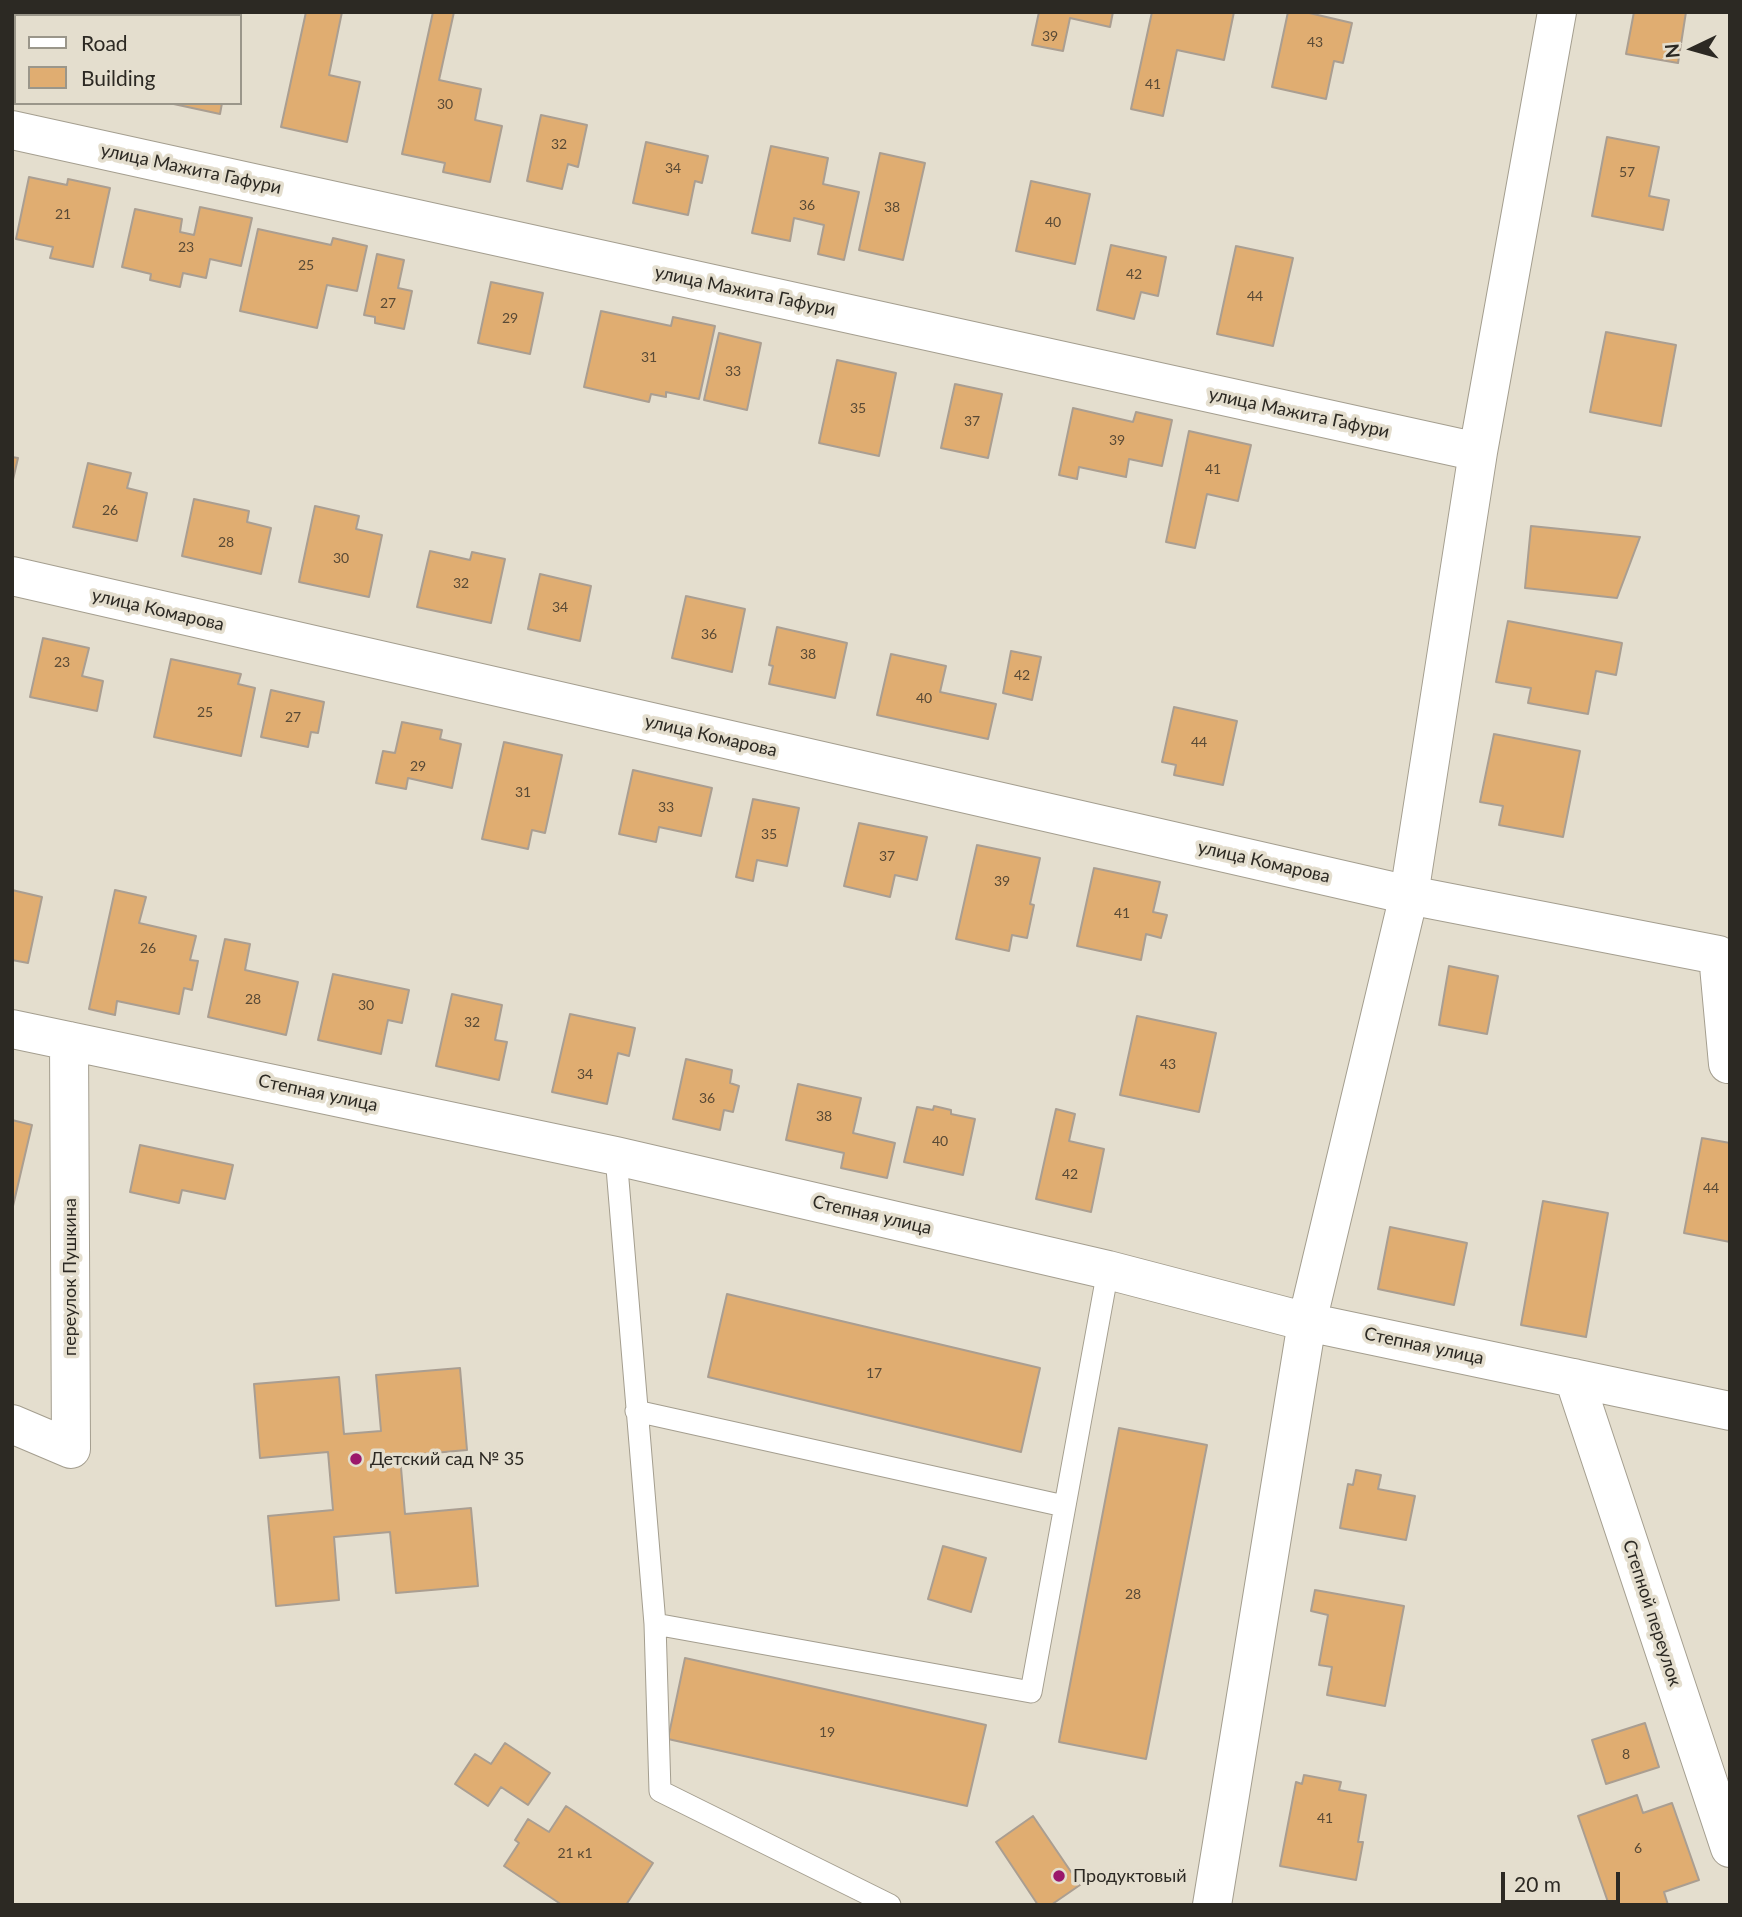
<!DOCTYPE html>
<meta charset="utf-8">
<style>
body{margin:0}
#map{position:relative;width:1742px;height:1917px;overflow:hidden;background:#e4dece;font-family:Lato,sans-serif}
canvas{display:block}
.frame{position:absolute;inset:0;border:14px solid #2c2923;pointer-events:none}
.legend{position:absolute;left:14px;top:14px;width:228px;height:91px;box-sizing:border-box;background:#e4dece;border:2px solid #9a968a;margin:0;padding:9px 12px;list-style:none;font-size:21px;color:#2c2923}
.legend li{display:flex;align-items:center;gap:14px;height:35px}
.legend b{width:35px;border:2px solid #9a968a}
.north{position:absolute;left:1658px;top:14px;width:70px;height:70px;-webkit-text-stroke:5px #e4dece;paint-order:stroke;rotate:265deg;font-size:19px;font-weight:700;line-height:28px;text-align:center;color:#2c2923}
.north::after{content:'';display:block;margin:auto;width:24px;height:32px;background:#2c2923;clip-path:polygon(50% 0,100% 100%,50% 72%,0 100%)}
.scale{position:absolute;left:1501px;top:1872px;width:119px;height:32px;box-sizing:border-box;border:4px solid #2c2923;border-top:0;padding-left:9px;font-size:21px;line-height:24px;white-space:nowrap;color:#2c2923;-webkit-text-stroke:5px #e4dece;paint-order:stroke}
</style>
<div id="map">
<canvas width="1742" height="1917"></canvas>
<div class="frame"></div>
<ul class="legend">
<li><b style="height:9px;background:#fff"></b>Road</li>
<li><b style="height:19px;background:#e0ad71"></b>Building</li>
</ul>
<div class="north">N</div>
<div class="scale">20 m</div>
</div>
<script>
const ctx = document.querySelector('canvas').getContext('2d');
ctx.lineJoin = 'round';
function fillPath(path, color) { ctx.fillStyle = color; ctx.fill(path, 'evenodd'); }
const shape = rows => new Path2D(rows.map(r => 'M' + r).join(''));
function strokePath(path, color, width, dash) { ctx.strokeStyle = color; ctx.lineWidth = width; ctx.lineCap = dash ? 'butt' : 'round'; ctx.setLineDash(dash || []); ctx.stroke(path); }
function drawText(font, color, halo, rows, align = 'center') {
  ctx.font = font + ' Lato,sans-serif'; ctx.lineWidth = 7; ctx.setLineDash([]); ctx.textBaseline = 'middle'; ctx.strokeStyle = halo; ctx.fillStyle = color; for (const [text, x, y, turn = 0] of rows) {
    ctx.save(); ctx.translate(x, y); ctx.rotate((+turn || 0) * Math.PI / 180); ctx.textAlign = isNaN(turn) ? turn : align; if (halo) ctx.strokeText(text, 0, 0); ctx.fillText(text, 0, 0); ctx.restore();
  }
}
const building = shape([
 [58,12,125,12,125,16,58,16,58,12],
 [306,12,342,12,329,75,360,82,347,142,281,127,306,12],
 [433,12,454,12,439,80,481,89,475,120,502,126,490,182,443,172,445,163,402,154,433,12],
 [1039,12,1113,12,1110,27,1070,18,1063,51,1032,45,1039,12],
 [1152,12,1234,12,1224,60,1177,50,1163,116,1131,109,1152,12],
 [1288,12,1305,12,1352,23,1343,63,1334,61,1326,99,1272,87,1288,12],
 [1634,12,1686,12,1678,63,1626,54,1634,12],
 [169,103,222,103,220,114,169,103],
 [541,115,587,125,578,167,568,164,562,189,527,181,541,115],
 [1607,137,1659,147,1649,196,1669,200,1663,230,1592,216,1607,137],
 [646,142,708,156,702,183,695,181,688,215,633,203,646,142],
 [771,146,828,158,823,184,859,192,844,260,818,254,824,225,794,218,790,241,752,233,771,146],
 [880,153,925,163,903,260,859,250,880,153],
 [29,177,67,185,68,179,110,188,93,267,50,258,53,247,16,239,29,177],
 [1031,181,1090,194,1075,264,1016,251,1031,181],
 [200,207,252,218,241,266,210,259,206,278,183,273,180,287,150,280,151,274,122,267,135,209,182,219,180,232,194,235,200,207],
 [258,229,331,245,333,238,367,246,357,291,327,285,317,328,240,311,258,229],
 [1111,245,1166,257,1158,296,1141,292,1134,319,1097,310,1111,245],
 [1236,246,1293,258,1273,346,1217,334,1236,246],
 [377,254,404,260,398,288,412,291,404,329,375,323,375,317,364,315,377,254],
 [491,282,543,293,530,354,478,343,491,282],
 [601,311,671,326,673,317,715,326,699,399,666,392,666,397,651,394,649,402,584,387,601,311],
 [1606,332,1676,345,1661,426,1590,412,1606,332],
 [719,333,761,343,747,410,704,400,719,333],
 [837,360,896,373,879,456,819,443,837,360],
 [955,384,1002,394,988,458,941,448,955,384],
 [1073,408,1133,422,1136,412,1172,420,1162,466,1129,459,1126,477,1079,467,1077,479,1059,475,1073,408],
 [1189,431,1251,445,1238,501,1207,494,1195,548,1166,542,1189,431],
 [12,457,18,458,12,484,12,457],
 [88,463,131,473,127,488,147,493,137,541,73,527,88,463],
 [194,499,249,511,247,522,271,528,261,574,182,556,194,499],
 [315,506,359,516,356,529,382,535,369,597,299,582,315,506],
 [1531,526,1640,537,1617,598,1525,588,1531,526],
 [430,551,470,560,472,552,505,559,491,623,417,607,430,551],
 [540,574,591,586,580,641,528,629,540,574],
 [686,596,745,609,732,672,672,658,686,596],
 [1508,621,1622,643,1616,675,1596,671,1588,714,1528,703,1531,688,1496,682,1508,621],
 [777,627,847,643,835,698,769,684,773,666,769,665,777,627],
 [43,638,89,648,82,676,103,681,97,711,30,697,43,638],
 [1011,651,1041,657,1032,700,1003,693,1011,651],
 [891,654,946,666,940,692,996,704,988,739,877,715,891,654],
 [171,659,241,674,238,684,255,688,241,756,154,737,171,659],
 [271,690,324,702,318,733,311,732,308,747,261,737,271,690],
 [1174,707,1237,721,1223,785,1174,775,1176,765,1162,762,1174,707],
 [402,722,442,730,440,739,461,744,452,788,408,778,406,789,376,783,383,751,395,753,402,722],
 [1494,734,1580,751,1563,837,1499,825,1503,806,1480,802,1494,734],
 [504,742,562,755,545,833,532,830,528,849,482,839,504,742],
 [633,770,712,788,701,836,659,827,656,842,619,834,633,770],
 [753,799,799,808,787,866,757,860,753,881,736,877,753,799],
 [859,823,927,837,917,880,895,875,890,897,844,886,859,823],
 [977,845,1040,858,1030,904,1034,905,1027,938,1012,935,1009,951,956,939,977,845],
 [1094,868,1160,882,1153,912,1167,915,1161,938,1146,934,1141,960,1077,946,1094,868],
 [12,890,42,897,28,963,12,960,12,890],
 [115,890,146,897,139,923,196,936,190,960,198,961,192,990,184,988,179,1014,117,1001,115,1015,89,1009,115,890],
 [225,939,250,944,245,970,298,982,286,1035,208,1017,225,939],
 [1449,966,1498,976,1487,1034,1439,1025,1449,966],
 [333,974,409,990,402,1023,388,1020,381,1054,318,1040,333,974],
 [452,994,502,1005,495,1040,507,1042,499,1080,436,1066,452,994],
 [570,1014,635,1028,629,1056,618,1053,607,1104,552,1092,570,1014],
 [1137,1016,1216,1033,1199,1112,1120,1095,1137,1016],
 [686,1059,732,1070,730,1083,739,1086,733,1112,724,1110,720,1130,673,1119,686,1059],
 [798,1084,861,1098,853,1133,895,1143,887,1178,841,1168,844,1153,786,1140,798,1084],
 [934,1106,951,1110,951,1114,975,1119,963,1175,904,1162,917,1107,933,1110,934,1106],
 [1056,1109,1075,1114,1069,1141,1104,1149,1091,1212,1036,1199,1056,1109],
 [12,1120,32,1125,13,1206,12,1206,12,1120],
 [1702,1138,1730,1143,1730,1242,1684,1233,1702,1138],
 [140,1145,233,1165,225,1199,182,1190,179,1203,130,1192,140,1145],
 [1543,1201,1608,1213,1586,1337,1521,1325,1543,1201],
 [1390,1227,1467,1243,1454,1305,1378,1289,1390,1227],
 [727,1294,1040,1368,1021,1452,708,1377,727,1294],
 [460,1368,467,1450,400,1456,405,1514,471,1508,478,1586,396,1593,390,1532,334,1537,339,1600,276,1606,268,1516,333,1510,328,1452,260,1458,254,1384,339,1377,344,1434,381,1431,376,1375,460,1368],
 [1119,1428,1207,1445,1146,1759,1059,1742,1119,1428],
 [1356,1470,1381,1475,1378,1489,1415,1496,1406,1540,1340,1528,1348,1484,1353,1485,1356,1470],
 [943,1546,986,1558,971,1612,928,1599,943,1546],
 [1315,1590,1404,1606,1385,1706,1327,1695,1332,1667,1319,1665,1328,1615,1311,1611,1315,1590],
 [685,1658,986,1725,967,1806,668,1739,685,1658],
 [1645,1723,1659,1767,1606,1784,1592,1740,1645,1723],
 [505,1743,550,1773,528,1805,501,1787,488,1806,455,1784,475,1754,491,1764,505,1743],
 [1304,1775,1341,1782,1339,1790,1366,1795,1358,1842,1363,1842,1356,1880,1280,1866,1296,1782,1302,1784,1304,1775],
 [1637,1795,1643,1813,1672,1803,1699,1880,1664,1892,1668,1905,1609,1905,1578,1816,1637,1795],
 [566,1806,653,1863,626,1905,562,1905,504,1866,519,1843,515,1840,528,1819,549,1832,566,1806],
 [1033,1816,1080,1885,1051,1905,1038,1905,996,1842,1033,1816]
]);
fillPath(building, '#e0ad71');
strokePath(building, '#aa9e91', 2);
const lane = shape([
 [616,1156,655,1624,660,1791,890,1905],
 [636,1411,1064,1506],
 [655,1624,1031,1692,1108,1270]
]);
const street = shape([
 [29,16,29,12],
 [12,85,16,70],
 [12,130,1478,452],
 [12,576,1409,895,1718,955,1728,1064],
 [12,1029,616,1156,1108,1270,1307,1322,1730,1411],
 [1574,1378,1730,1848],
 [12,1424,71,1449,69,1041],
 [1212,1905,1307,1322,1409,895,1478,452,1557,12]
]);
strokePath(lane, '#a49e8f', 23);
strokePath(street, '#a49e8f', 40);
strokePath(lane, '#fff', 21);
strokePath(street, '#fff', 38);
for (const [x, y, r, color] of [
 [356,1459,7,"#9b186b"],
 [1059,1876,7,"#9b186b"]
]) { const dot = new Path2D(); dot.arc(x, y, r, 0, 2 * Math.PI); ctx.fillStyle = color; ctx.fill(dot); strokePath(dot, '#e4dece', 2.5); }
drawText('14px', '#594a36', null, [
 ["39",1050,36],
 ["43",1315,42],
 ["41",1153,84],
 ["30",445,104],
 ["32",559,144],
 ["34",673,168],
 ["57",1627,172],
 ["36",807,205],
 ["38",892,207],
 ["21",63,214],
 ["40",1053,222],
 ["23",186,247],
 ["25",306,265],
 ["42",1134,274],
 ["44",1255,296],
 ["27",388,303],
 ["29",510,318],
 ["31",649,357],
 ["33",733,371],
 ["35",858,408],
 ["37",972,421],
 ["39",1117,440],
 ["41",1213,469],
 ["26",110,510],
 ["28",226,542],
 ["30",341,558],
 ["32",461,583],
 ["34",560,607],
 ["36",709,634],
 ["38",808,654],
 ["23",62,662],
 ["42",1022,675],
 ["40",924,698],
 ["25",205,712],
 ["27",293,717],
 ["44",1199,742],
 ["29",418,766],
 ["31",523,792],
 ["33",666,807],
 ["35",769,834],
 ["37",887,856],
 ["39",1002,881],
 ["41",1122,913],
 ["26",148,948],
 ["28",253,999],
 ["30",366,1005],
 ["32",472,1022],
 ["43",1168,1064],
 ["34",585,1074],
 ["36",707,1098],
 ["38",824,1116],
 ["40",940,1141],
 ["42",1070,1174],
 ["44",1711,1188],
 ["17",874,1373],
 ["28",1133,1594],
 ["19",827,1732],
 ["8",1626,1754],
 ["41",1325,1818],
 ["6",1638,1848],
 ["21 к1",575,1853]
]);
drawText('18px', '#2c2923', '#e4dece', [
 ["улица Мажита Гафури",191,169,12],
 ["улица Мажита Гафури",745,291,12],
 ["улица Мажита Гафури",1299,413,12],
 ["улица Комарова",158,610,13],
 ["улица Комарова",711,736,13],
 ["улица Комарова",1264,862,13],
 ["Степная улица",318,1093,12],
 ["Степная улица",872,1215,13],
 ["переулок Пушкина",70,1277,-90],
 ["Степная улица",1424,1346,12],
 ["Степной переулок",1652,1613,72]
]);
drawText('18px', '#2c2923', '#e4dece', [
 ["Детский сад № 35",370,1459],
 ["Продуктовый",1073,1876]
], 'left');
</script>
